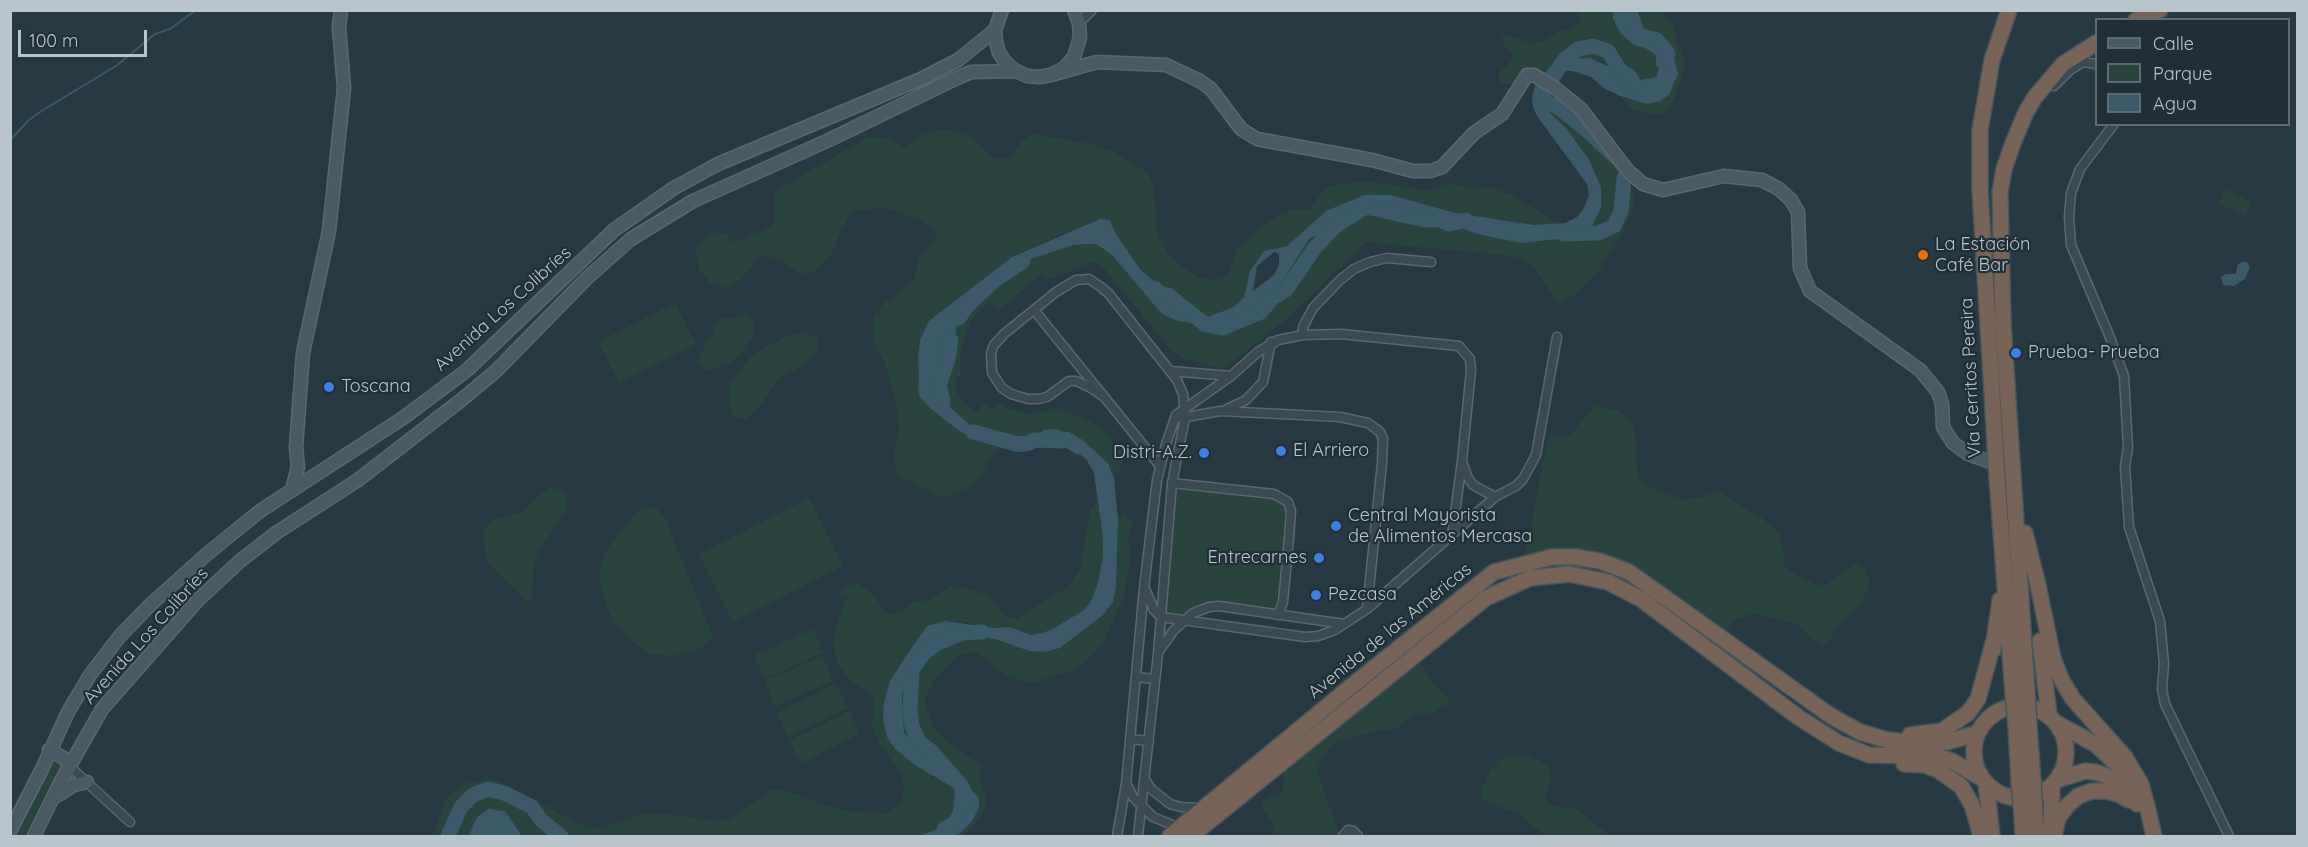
<!DOCTYPE html>
<meta charset="utf-8">
<style>
body{margin:0}
#map{position:relative;width:2308px;height:847px;overflow:hidden;background:#273942;font-family:Quicksand,sans-serif}
canvas{display:block}
.frame{position:absolute;inset:0;border:12px solid #b8c5cc;pointer-events:none}
.legend{position:absolute;left:2095px;top:18px;width:195px;height:108px;box-sizing:border-box;background:#202f37;border:2px solid #5d6b73;margin:0;padding:8px 10px;list-style:none;font-size:18px;color:#b8c5cc}
.legend li{display:flex;align-items:center;gap:12px;height:30px}
.legend b{width:30px;border:2px solid #5d6b73}
.scale{position:absolute;left:18px;top:30px;width:129px;height:27px;box-sizing:border-box;border:3px solid #b8c5cc;border-top:0;padding-left:8px;font-size:18px;line-height:21px;white-space:nowrap;color:#b8c5cc;-webkit-text-stroke:4px #202f37;paint-order:stroke}
</style>
<div id="map">
<canvas width="2308" height="847"></canvas>
<div class="frame"></div>
<ul class="legend">
<li><b style="height:8px;background:#495a65"></b>Calle</li>
<li><b style="height:16px;background:#29433f"></b>Parque</li>
<li><b style="height:16px;background:#3b5968"></b>Agua</li>
</ul>
<div class="scale">100 m</div>
</div>
<script>
const ctx = document.querySelector('canvas').getContext('2d');
ctx.lineJoin = 'round';
function fillPath(path, color) { ctx.fillStyle = color; ctx.fill(path, 'evenodd'); }
const shape = rows => new Path2D(rows.map(r => 'M' + r).join(''));
function strokePath(path, color, width, dash) { ctx.strokeStyle = color; ctx.lineWidth = width; ctx.lineCap = dash ? 'butt' : 'round'; ctx.setLineDash(dash || []); ctx.stroke(path); }
function drawText(font, color, halo, rows, align = 'center') {
  ctx.font = font + ' Quicksand,sans-serif'; ctx.lineWidth = 4.5; ctx.setLineDash([]); ctx.textBaseline = 'middle'; ctx.strokeStyle = halo; ctx.fillStyle = color; for (const [text, x, y, turn = 0] of rows) {
    ctx.save(); ctx.translate(x, y); ctx.rotate((+turn || 0) * Math.PI / 180); ctx.textAlign = isNaN(turn) ? turn : align; if (halo) ctx.strokeText(text, 0, 0); ctx.fillText(text, 0, 0); ctx.restore();
  }
}
fillPath(shape([
 [1576,10,1613,11,1613,18,1620,33,1634,45,1645,48,1655,54,1659,69,1656,77,1639,80,1601,61,1550,66,1546,71,1528,70,1512,83,1499,83,1498,74,1512,60,1512,52,1505,47,1501,37,1509,35,1529,43,1539,43,1560,30,1566,30,1573,25,1581,24],
 [1631,10,1665,11,1661,18,1669,19,1675,27,1676,39,1684,58,1685,67,1674,100,1662,114,1643,113,1630,108,1620,96,1633,100,1678,74,1638,35],
 [1544,86,1555,88,1628,171,1628,180,1635,197,1630,216,1621,236,1600,269,1575,294,1559,304,1532,265,1514,256,1366,242,1283,322,1223,369,1183,358,1170,349,1103,267,1092,262,1049,279,1043,273,999,310,990,302,978,312,970,323,964,339,960,358,960,376,955,378,956,391,964,403,976,412,984,404,994,410,998,403,1009,409,1028,414,1047,411,1056,407,1091,422,1103,428,1121,452,1122,463,1119,471,1113,474,1108,463,1044,430,1029,443,1018,444,981,435,950,407,939,385,943,370,955,342,957,320,970,303,1005,272,1024,261,1074,245,1096,244,1112,255,1151,301,1221,323,1233,323,1246,319,1272,298,1309,239,1367,210,1428,215,1477,234,1521,243,1569,238,1593,224,1588,158,1566,128,1549,112,1542,93],
 [954,130,973,138,994,158,1010,158,1023,140,1035,134,1091,144,1113,152,1132,163,1147,172,1154,187,1157,231,1167,252,1181,266,1197,277,1216,280,1226,277,1238,249,1262,227,1280,215,1294,209,1309,210,1325,188,1347,183,1368,181,1429,191,1450,183,1467,187,1494,188,1514,196,1559,224,1534,225,1455,213,1391,195,1314,222,1287,246,1277,247,1250,271,1244,297,1234,307,1205,318,1177,302,1140,269,1116,234,1110,220,1100,219,1093,224,1057,236,1012,257,918,358,919,378,918,389,931,409,962,433,999,446,973,486,945,498,898,476,893,458,899,431,897,407,885,364,874,342,873,317,884,303,899,294,914,279,919,258,936,238,935,231,922,221,898,212,884,208,861,210,851,213,838,237,832,254,813,273,798,273,784,262,767,255,758,258,741,280,724,288,711,284,699,270,695,253,705,238,717,232,727,234,732,242,743,240,750,235,762,231,775,223,774,192,868,137,888,139,904,147,922,135,935,131],
 [2225,189,2252,202,2245,216,2218,204],
 [675,303,696,344,619,383,598,342],
 [745,314,754,322,755,333,738,357,726,365,706,371,699,363,699,355,713,334,717,322,723,318,731,319],
 [804,332,817,338,818,349,803,366,779,378,763,402,746,420,732,415,728,400,731,383,743,365,755,353,769,345,783,338],
 [1596,406,1617,410,1630,419,1635,429,1637,471,1643,484,1683,500,1702,497,1714,492,1724,493,1737,504,1761,517,1779,533,1784,551,1784,564,1788,570,1817,585,1827,585,1837,575,1856,564,1865,568,1870,582,1862,601,1846,620,1835,629,1831,640,1822,646,1808,636,1798,624,1754,613,1735,620,1721,637,1611,564,1524,563,1548,436,1564,437,1572,434,1584,417],
 [1172,483,1245,490,1288,502,1278,615,1219,606,1193,613,1161,617],
 [551,488,563,490,568,500,565,513,544,543,534,561,532,600,526,602,516,589,509,585,492,567,486,558,483,535,485,527,494,519,521,512,542,493],
 [809,498,843,566,733,622,699,554],
 [1097,501,1103,539,1103,555,1098,583,1091,601,1084,610,1056,627,1043,633,1031,635,1010,627,995,628,965,622,945,621,928,626,890,681,884,702,883,720,887,737,895,749,933,777,952,787,959,795,961,805,960,814,954,824,945,828,919,836,522,836,519,834,470,833,470,836,433,836,446,799,463,784,490,778,512,787,571,820,592,828,603,828,639,814,658,813,715,821,731,819,769,791,782,789,833,808,854,812,887,813,900,805,905,787,900,773,877,740,872,724,874,695,852,682,838,665,833,646,835,630,847,597,837,596,844,586,857,584,872,593,887,614,901,613,914,601,927,601,950,586,966,588,990,596,1005,617,1018,619,1070,585,1080,568,1090,509],
 [645,507,657,508,666,521,714,638,705,645,693,651,673,656,649,654,633,642,615,624,605,604,600,579,600,567,606,551,636,512],
 [1124,515,1133,523,1127,538,1131,553,1124,597,1102,645,1077,670,1031,683,1010,677,975,652,959,654,935,678,924,702,933,727,956,749,983,766,978,776,988,803,980,817,964,836,948,836,979,798,960,776,931,758,904,733,902,694,912,670,924,653,948,633,962,633,995,639,1029,651,1045,652,1060,648,1071,640,1103,615,1113,602,1116,588,1118,519],
 [813,629,823,653,765,679,754,655],
 [822,656,833,681,775,706,764,681],
 [1411,659,1422,665,1429,679,1448,697,1450,704,1440,706,1435,713,1414,713,1397,728,1367,733,1332,744,1321,760,1317,771,1340,836,1273,836,1274,825,1263,810,1262,804,1267,797,1282,794,1285,759],
 [836,684,848,708,788,737,776,713],
 [849,711,860,733,801,764,789,741],
 [49,750,68,762,34,836,11,836],
 [1509,755,1527,755,1548,765,1552,780,1546,794,1549,805,1577,809,1610,836,1545,836,1520,815,1481,799,1481,790,1491,770,1499,760]
]), '#29433f');
fillPath(shape([
 [1613,11,1631,11,1638,35,1672,50,1678,74,1669,95,1660,101,1647,104,1620,96,1605,89,1591,77,1572,71,1559,71,1544,86,1542,93,1549,112,1566,128,1588,158,1601,187,1601,208,1593,224,1582,234,1569,238,1521,243,1477,234,1428,215,1367,210,1309,239,1272,298,1246,319,1233,323,1206,325,1178,321,1162,314,1112,255,1096,244,1090,244,1074,245,1024,261,1005,272,970,303,957,320,955,342,943,370,940,385,950,407,981,435,1018,444,1029,443,1044,430,1057,429,1081,439,1108,463,1114,478,1118,519,1116,588,1113,602,1103,615,1060,648,1045,652,1029,651,995,639,962,633,948,633,924,653,912,670,902,694,904,733,931,758,960,776,979,798,979,808,972,821,959,834,948,836,919,836,954,823,960,814,961,805,959,796,952,787,918,767,895,749,887,737,883,720,884,702,890,681,908,653,927,626,945,621,995,628,1010,627,1031,635,1043,633,1056,627,1084,610,1091,601,1098,583,1103,555,1103,539,1094,473,1086,459,1062,441,1051,441,1029,451,1016,452,989,444,962,433,931,409,920,397,918,389,919,378,918,358,920,340,929,321,1012,257,1100,219,1110,220,1116,234,1140,269,1177,302,1205,318,1234,307,1244,297,1250,271,1264,251,1287,246,1326,211,1364,195,1391,195,1455,213,1534,225,1565,223,1577,217,1584,208,1589,195,1587,184,1537,116,1533,107,1532,97,1535,86,1550,66,1565,59,1590,58,1639,80,1656,77,1659,69,1655,54,1645,48,1634,45,1620,33,1613,18],
 [1274,252,1279,254,1279,265,1274,275,1253,291,1257,266],
 [2241,262,2247,262,2250,267,2245,279,2234,286,2223,285,2221,277,2226,274,2236,274,2237,266],
 [488,809,505,811,522,836,470,836,470,833,477,817]
]), '#3b5968');
strokePath(shape([
 [10,140,29,120,43,110,116,66,155,34,170,29,196,10]
]), '#3b5968', 2);
strokePath(shape([
 [1629,10,1638,35,1657,40,1668,53,1663,62],
 [1564,234,1598,233,1614,226,1621,211,1624,178,1628,171,1618,159,1582,126,1558,107,1545,102,1542,93,1565,59,1578,49,1593,46,1608,51,1621,72,1629,76,1634,83],
 [1154,288,1161,294,1168,295,1206,325,1222,328,1261,312,1272,298,1286,290,1314,249,1326,236,1337,225,1366,207,1425,220,1440,220,1449,224,1466,220],
 [959,318,967,306,994,281,1023,261],
 [943,401,939,385,948,360,951,340],
 [973,432,1018,444,1029,443,1035,440,1062,441,1066,439,1079,447],
 [448,836,461,807,473,795,488,789,504,793,532,807,541,820,561,836],
 [941,836,945,828,954,824,960,814,963,788,932,752,919,742,912,726,910,710,912,670,924,653,938,643,962,633,982,632]
]), '#3b5968', 15);
const street = shape([
 [1079,23,1092,10],
 [2054,86,2070,70,2083,62,2096,64],
 [2114,124,2080,169,2071,193,2069,217,2071,245,2109,335,2124,376,2128,448,2125,466,2129,527,2160,621,2164,664,2162,689,2165,704,2229,836],
 [1034,310,1160,466],
 [1303,335,1303,327,1313,308,1340,280,1354,269,1370,262,1387,258,1431,262],
 [1170,371,1231,376],
 [1104,397,1091,388,1076,381,1069,381,1047,397,1038,399,1028,399,1011,394,1002,388,992,373,991,353,994,345,1004,334,1056,292,1076,280,1089,279,1101,287,1109,294,1177,380,1183,394,1185,418,1172,483,1158,654,1138,836],
 [1227,409,1246,400,1263,382,1271,342],
 [1181,418,1220,411,1340,417,1368,423,1380,432,1383,439,1382,463,1367,609],
 [1463,464,1467,476,1473,485,1495,497],
 [1172,483,1274,494,1288,502,1291,511,1289,538,1283,602,1278,615],
 [1146,591,1154,610,1161,617,1305,637,1318,636,1335,630,1367,609,1495,497,1516,486,1523,479,1536,455,1557,337],
 [1159,651,1174,630,1193,613,1209,607,1219,606,1344,624],
 [1136,677,1155,679],
 [1130,739,1149,741],
 [70,767,130,822],
 [1145,779,1151,789,1170,804,1181,807,1201,808],
 [1127,785,1133,797,1153,817,1180,828],
 [1117,836,1126,784,1144,588,1157,480,1166,444,1176,415,1231,376,1258,352,1278,340,1303,335,1341,334,1459,346,1470,359,1471,370,1462,461,1452,536],
 [1343,836,1348,830,1353,831,1358,836]
]);
const secondary = shape([
 [1002,10,995,30,996,42,999,53,1006,63,1016,71,1027,76,1039,77,1051,75,1064,68,1074,57,1080,37,1079,23,1074,10],
 [1051,75,1097,62,1166,65,1200,81,1211,89,1241,129,1257,139,1372,160,1413,171,1431,171,1442,167,1474,133,1502,114,1527,75,1534,75,1555,88,1581,109,1628,171,1643,184,1663,190,1724,176,1762,180,1779,189,1791,200,1798,212,1800,268,1810,291,1920,370,1938,392,1942,404,1943,427,1953,443,1968,454,1996,464],
 [292,490,298,467,296,447,303,353,329,231,344,88,339,27,341,10],
 [49,750,64,758,70,767],
 [55,797,74,785,87,782],
 [10,831,42,769,68,712,90,675,120,636,150,605,207,554,260,511,403,418,466,371,614,230,674,188,718,164,921,79,958,60,995,30],
 [34,836,60,783,102,709,198,600,240,561,276,533,358,480,460,401,496,371,587,278,631,239,693,201,829,140,957,78,971,72,1016,71]
]);
const highway = shape([
 [2009,10,1992,60,1980,130,1980,189,1997,478,2013,693],
 [2136,20,2160,10],
 [2025,533,2038,585,2053,658,2061,679,2073,699,2125,757,2141,784,2147,806],
 [2040,641,2049,715],
 [1993,650,2000,600],
 [2027,691,2003,323,2000,192,2004,169,2013,143,2026,112,2035,97,2063,64,2096,43],
 '1974 752a46 46 0 1 1 92 0a46 46 0 1 1-92 0Z',
 [2058,724,2095,744,2124,771,2147,806,2154,836],
 [2016,726,2019,782],
 [2029,726,2033,781],
 [1910,735,1942,731,1968,713,1978,699,1994,640],
 [1904,764,1925,765,1938,770,1961,786,1972,805,1981,836],
 [2057,780,2085,771,2095,772,2107,776,2116,783,2129,794,2137,804],
 [1986,783,1992,836],
 [2035,815,2037,836],
 [2022,816,2023,836],
 [2051,831,2052,786],
 [1170,836,1354,684,1494,572,1552,557,1575,557,1600,561,1629,572,1831,716,1860,732,1887,740,1924,744,1947,742,1978,733],
 [1191,836,1486,598,1530,578,1569,574,1608,582,1641,599,1798,717,1839,743,1869,755,1936,756,1952,761,1983,779],
 [2054,836,2058,818,2067,806,2078,796,2092,791,2106,791,2118,794,2129,800]
]);
strokePath(street, '#59686f', 11);
strokePath(secondary, '#59686f', 15);
strokePath(highway, '#46555c', 18);
strokePath(street, '#3b4a52', 8);
strokePath(secondary, '#495a65', 12);
strokePath(highway, '#776358', 15);
const highwayBridge = shape([
 [2027,691,2029,726],
 [2013,693,2016,726],
 [2033,781,2035,815],
 [2019,782,2022,816]
]);
strokePath(highwayBridge, '#46555c', 18, []);
strokePath(highwayBridge, '#776358', 15);
for (const [x, y, r, color] of [
 [1923,255,6,"#e8710a"],
 [2016,353,6,"#3f7fe0"],
 [329,387,6,"#3f7fe0"],
 [1281,451,6,"#3f7fe0"],
 [1204,453,6,"#3f7fe0"],
 [1336,526,6,"#3f7fe0"],
 [1319,558,6,"#3f7fe0"],
 [1316,595,6,"#3f7fe0"]
]) { const dot = new Path2D(); dot.arc(x, y, r, 0, 2 * Math.PI); ctx.fillStyle = color; ctx.fill(dot); strokePath(dot, '#202f37', 2); }
drawText('18px', '#b8c5cc', '#202f37', [
 ["La Estación",1935,245],
 ["Café Bar",1935,266],
 ["Prueba- Prueba",2028,353],
 ["Toscana",341,387],
 ["El Arriero",1293,451],
 ["Distri-A.Z.",1192,453,"right"],
 ["Central Mayorista",1348,516],
 ["de Alimentos Mercasa",1348,537],
 ["Entrecarnes",1307,558,"right"],
 ["Pezcasa",1328,595]
], 'left');
drawText('18px', '#b8c5cc', '#202f37', [
 ["Avenida Los Colibríes",503,309,-42],
 ["Vía Cerritos Pereira",1971,378,-93],
 ["Avenida de las Américas",1390,631,-39],
 ["Avenida Los Colibríes",146,636,-48]
]);
</script>
